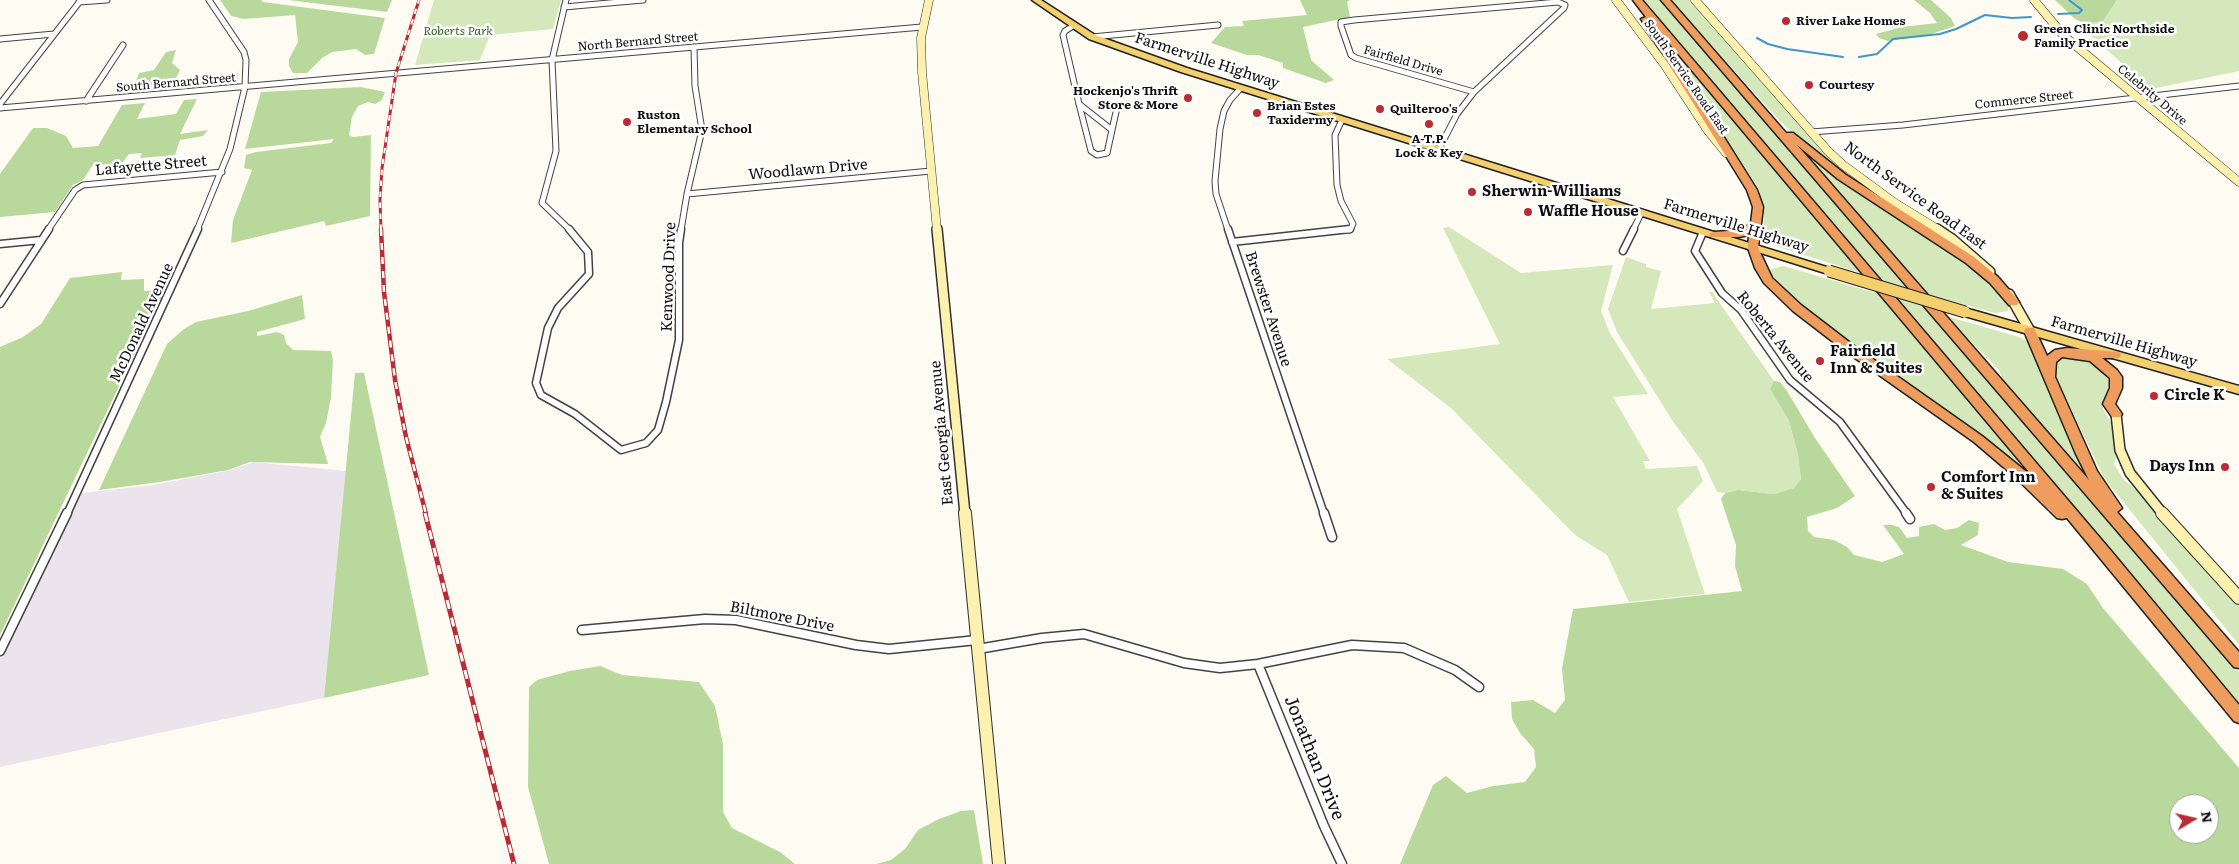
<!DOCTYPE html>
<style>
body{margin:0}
#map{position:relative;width:2239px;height:864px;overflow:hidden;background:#fefcf2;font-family:Literata,serif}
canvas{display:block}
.north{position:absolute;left:2169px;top:794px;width:50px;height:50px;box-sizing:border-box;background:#fff;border:1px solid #9f9f9f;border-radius:50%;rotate:81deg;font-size:14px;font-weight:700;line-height:20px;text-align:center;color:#0f0f0f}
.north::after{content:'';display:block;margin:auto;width:18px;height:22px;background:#bb2b36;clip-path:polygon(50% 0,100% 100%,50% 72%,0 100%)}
</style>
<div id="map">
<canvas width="2239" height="864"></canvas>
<div class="north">N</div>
</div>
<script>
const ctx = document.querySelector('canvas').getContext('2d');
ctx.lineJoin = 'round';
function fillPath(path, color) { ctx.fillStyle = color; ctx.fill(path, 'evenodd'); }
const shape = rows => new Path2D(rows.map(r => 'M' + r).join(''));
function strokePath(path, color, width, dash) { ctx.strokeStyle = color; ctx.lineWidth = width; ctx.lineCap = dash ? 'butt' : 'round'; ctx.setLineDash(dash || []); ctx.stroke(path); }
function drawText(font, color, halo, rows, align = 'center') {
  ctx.font = font + ' Literata,serif'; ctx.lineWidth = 5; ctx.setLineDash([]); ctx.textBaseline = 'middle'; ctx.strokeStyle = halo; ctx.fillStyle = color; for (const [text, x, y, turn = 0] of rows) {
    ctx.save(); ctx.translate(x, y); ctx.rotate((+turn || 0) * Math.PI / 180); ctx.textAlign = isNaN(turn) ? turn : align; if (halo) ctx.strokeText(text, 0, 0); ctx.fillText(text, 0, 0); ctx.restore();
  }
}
fillPath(shape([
 [253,462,346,471,324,698,0,767,0,659,82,493,153,485,231,470]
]), '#ece4ed');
fillPath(shape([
 [434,0,561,0,553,29,490,35,480,60,415,65],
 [1644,0,1660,0,2239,672,2239,703],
 [1671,0,1691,0,1831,158,1858,181,1895,207,1855,183,1803,144,1778,119],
 [2117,0,2239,0,2239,71,2151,89,2090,35,2085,24,2103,21],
 [1661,38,1663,38,1692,70,2032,476,1805,311,1772,280,1769,274,1771,269,1784,266,1875,293,1858,272,1763,242,1764,209,1759,189],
 [1806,156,1977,270,1993,286,2009,305,2008,311,1995,313,1930,295,1949,317,2019,337,2030,343,2089,478,2007,387,1998,369,1947,317],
 [1449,227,1521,273,1613,265,1601,311,1610,333,1648,394,1613,397,1650,461,1643,461,1646,469,1697,466,1703,481,1677,509,1705,594,1629,602,1607,555,1575,535,1451,408,1387,359,1500,344,1443,228],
 [1626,257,1646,264,1646,267,1661,271,1651,309,1715,303,1709,292,1712,292,1774,381,1770,389,1789,421,1798,455,1801,479,1794,488,1774,494,1738,490,1725,493,1717,492,1704,464,1672,420,1617,332,1608,309],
 [2067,356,2089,358,2114,379,2102,407,2114,428,2117,454,2114,464,2124,480,2139,492,2239,605,2239,645,2104,478,2057,379,2054,379,2054,362,2058,358]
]), '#d4e8bc');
fillPath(shape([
 [220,0,261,0,263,2,385,18,374,54,365,55,356,49,332,52,322,58,307,73,293,73,289,66,289,59,298,42,295,15,244,19,231,16],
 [288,0,392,0,387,12],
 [1300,0,1350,0,1347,2,1350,17,1303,27,1311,60,1334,80,1326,83,1283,68,1283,63,1258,55,1247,55,1211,43,1225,27,1244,26,1242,21,1307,15],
 [1914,0,1931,0,1951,18,1955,26,1928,35,1888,41,1879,38,1876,34,1902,27,1937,23,1930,13],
 [2055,0,2117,0,2103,21,2085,24,2075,19],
 [176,50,172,63,180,70,174,82,175,87,184,86,190,81,238,73,238,84,233,86,127,95,134,86,139,73,154,70,166,52],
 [361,87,385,92,382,100,375,104,368,102,358,106,352,117,349,135,353,137,371,135,370,216,326,226,324,221,231,243,233,220,252,170,244,168,246,155,256,152,331,143,334,139,245,149,261,92],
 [197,99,180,134,208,130,203,136,180,140,175,155,140,158,142,153,129,154,123,162,92,166,83,180,73,185,55,212,0,217,0,174,33,128,47,128,66,136,73,148,98,146,122,105,145,103,137,119,176,114,184,100],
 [122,272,121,280,144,279,144,291,165,290,0,635,0,347,23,337,41,324,70,278],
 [302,295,305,319,257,332,257,336,277,332,284,335,286,343,293,350,331,351,333,360,331,397,326,423,320,437,328,464,250,462,228,470,160,482,99,490,167,344,184,329,196,322,248,311],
 [355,373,364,373,429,675,324,698],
 [1774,381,1780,382,1787,391,1815,438,1855,496,1837,508,1807,517,1808,531,1814,537,1834,540,1847,547,1854,555,1882,562,1904,554,1883,525,1892,525,1899,527,1907,538,1919,536,1919,527,1934,524,1945,530,1957,528,1969,520,1979,523,1978,535,1961,545,2008,562,2063,569,2087,584,2103,608,2239,768,2239,864,1400,864,1433,785,1446,776,1467,793,1493,786,1525,782,1536,767,1534,749,1520,733,1512,719,1511,702,1533,700,1555,713,1565,700,1562,669,1573,609,1742,591,1735,566,1736,545,1721,499,1725,493,1738,490,1774,494,1794,488,1801,479,1798,455,1789,421,1770,389],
 [2179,804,2209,804,2209,834,2179,834],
 [600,666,622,675,699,682,715,706,723,744,723,812,732,828,780,852,795,864,549,864,528,787,529,687,537,680,570,671],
 [974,810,983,864,876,864,891,860,905,849,918,830,939,819,961,811]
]), '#b9d99c');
strokePath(shape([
 [2058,14,2079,13,2082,10,2069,0],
 [1757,38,1768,44,1787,49,1843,57],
 [1859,57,1877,54,1893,39,1940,34,1956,29,1985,15,2012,18,2031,17]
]), '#4197c9', 2);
const streetFar2 = shape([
 [566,0,552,60,556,151,542,203,570,230],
 [79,2,107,0],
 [1558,2,1565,5,1564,8,1474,92,1356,58,1351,55,1341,26,1341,22,1354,20,1558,2],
 [564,7,643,0],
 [1073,26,1065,31,1063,35,1079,104],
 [1092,37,1218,25],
 [0,39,54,34],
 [86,101,123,45],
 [0,104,81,0],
 [1079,104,1112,130,1107,153,1097,155,1091,151,1079,104],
 [0,108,922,27],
 [1342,120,1335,135,1337,185,1341,201,1353,224,1350,230,1345,230],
 [1112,130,1116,112],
 [1811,132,1903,125,2239,86],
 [1439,149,1457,114,1474,92],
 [687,194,931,171],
 [48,230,75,190,83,185,222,172],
 [197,230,230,149,245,87,246,60,244,52,209,0],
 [681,230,687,194,702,130,695,86,694,47],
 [1228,230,1216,194,1215,181,1220,129,1224,111,1230,100,1240,89],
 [1633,230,1642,212]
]);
const streetFar1 = shape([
 [569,229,588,252,589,274,558,308,548,328,536,383,541,395,575,414,621,450,646,443,658,430,666,402,679,340,679,243,681,229],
 [1228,229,1324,514],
 [1703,232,1695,251,1722,293,1741,310,1790,380,1840,422,1907,514],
 [1232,242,1350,229],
 [0,244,41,240],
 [1623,251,1634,229],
 [0,304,49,229],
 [67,514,198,229]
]);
const street = shape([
 [1324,513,1332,537],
 [1906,513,1910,519],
 [582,630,705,619,736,620,856,645,889,649,977,640],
 [978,649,1042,638,1084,634,1184,663,1220,668,1258,664,1352,645,1404,648,1455,670,1479,687],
 [0,651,67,513],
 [1258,664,1324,826,1342,864]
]);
const secondaryFar2 = shape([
 [929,0,921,38,922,72,937,230],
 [1616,0,1664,64,1708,131,1726,153],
 [1695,0,1828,151,1842,164,1895,203,1939,230],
 [2034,0,2064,36,2239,182]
]);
const secondaryFar1 = shape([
 [937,229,965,514],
 [1937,229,1952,239,1990,272],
 [2009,294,2030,331],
 [2116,414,2120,450,2130,473,2163,514]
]);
const secondary = shape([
 [965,513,999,864],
 [2162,513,2239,598]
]);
const primary = shape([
 [1032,0,1041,0,1095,35,1187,68,1833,269,1834,271,1833,273,1825,273,1181,72,1089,39,1032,0],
 [1965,308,2239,386,2239,394,1961,315,1960,312,1961,309,1965,308]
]);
const highway = shape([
 [1633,0,1642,0,2112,552,2239,705,2239,723,2234,721,2067,518,2062,519,2057,518,2015,477,1974,442,1845,351,1793,311,1764,283,1755,268,1748,248,1749,235,1739,237,1710,237,1709,235,1710,233,1714,232,1742,230,1751,223,1753,207,1747,190,1641,19,1646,17,1633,0],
 [1653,24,2034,478,1982,436,1853,345,1801,305,1772,278,1758,248,1763,207,1757,190,1653,24],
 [1661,0,1670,0,1786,133,1793,133,1846,175,1974,257,1998,277,2017,299,2019,302,2017,305,2009,305,1990,283,1966,263,1838,179,1797,145,2089,480,2076,454,2024,331,2026,328,2034,328,2047,356,2055,350,2067,348,2119,352,2121,355,2119,358,2102,358,2117,370,2122,377,2122,388,2115,404,2122,414,2120,417,2112,417,2103,404,2110,388,2110,378,2090,361,2062,357,2056,362,2055,377,2097,471,2122,508,2117,512,2239,652,2239,668,2234,667,1661,0]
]);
strokePath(streetFar2, '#424242', 7);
strokePath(streetFar1, '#424242', 9);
strokePath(street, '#424242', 11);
strokePath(secondaryFar2, '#313131', 9);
strokePath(secondaryFar1, '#313131', 12);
strokePath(secondary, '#313131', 14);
strokePath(primary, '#202020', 3);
strokePath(highway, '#202020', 3);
strokePath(streetFar2, '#fff', 5);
strokePath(streetFar1, '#fff', 6);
strokePath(street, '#fff', 8);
strokePath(secondaryFar2, '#fcf1af', 8);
strokePath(secondaryFar1, '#fcf1af', 9);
strokePath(secondary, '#fcf1af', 12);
fillPath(primary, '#f3cf6d');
fillPath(highway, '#ef9d5f');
const railFar2 = shape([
 [381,230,380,200,382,168,396,73,419,0]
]);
const railFar1 = shape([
 [381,229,384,292,395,380,406,437,426,514]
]);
const rail = shape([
 [425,513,514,864]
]);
strokePath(railFar2, '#bb2b36', 3);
strokePath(railFar1, '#bb2b36', 4.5);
strokePath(rail, '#bb2b36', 5);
strokePath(railFar2, '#fff', 2, [5.5]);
strokePath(railFar1, '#fff', 2.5, [7]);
strokePath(rail, '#fff', 3, [9]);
const primaryBridge = shape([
 [1829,271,1965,312]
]);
strokePath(primaryBridge, '#202020', 13, []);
strokePath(primaryBridge, '#f3cf6d', 11);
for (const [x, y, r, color] of [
 [1786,21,5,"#bb2b36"],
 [2023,36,6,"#bb2b36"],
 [1809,85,5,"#bb2b36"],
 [1188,98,5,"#bb2b36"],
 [1380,109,5,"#bb2b36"],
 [1257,113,5,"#bb2b36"],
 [627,122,5,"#bb2b36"],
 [1429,124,5,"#bb2b36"],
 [1472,192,5,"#bb2b36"],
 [1528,212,5,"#bb2b36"],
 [1820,361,5,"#bb2b36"],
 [2154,396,5,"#bb2b36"],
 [2225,467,5,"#bb2b36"],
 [1931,487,5,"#bb2b36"]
]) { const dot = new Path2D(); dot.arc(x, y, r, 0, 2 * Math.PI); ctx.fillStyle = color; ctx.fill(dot); strokePath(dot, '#fff', 2); }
drawText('bold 12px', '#0f0f0f', '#fff', [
 ["River Lake Homes",1796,21],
 ["Green Clinic Northside",2034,29],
 ["Family Practice",2034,43],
 ["Courtesy",1819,85],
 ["Hockenjo's Thrift",1178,91,"right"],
 ["Store & More",1178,105,"right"],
 ["Brian Estes",1267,106],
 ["Taxidermy",1267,120],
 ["Quilteroo's",1390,109],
 ["Ruston",637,115],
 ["Elementary School",637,129],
 ["A-T.P.",1429,139,"center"],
 ["Lock & Key",1429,153,"center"]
], 'left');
drawText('italic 12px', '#316521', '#fff', [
 ["Roberts Park",458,31]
]);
drawText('12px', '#0f0f0f', '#fff', [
 ["North Bernard Street",638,42,-5],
 ["Fairfield Drive",1403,61,16],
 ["South Service Road East",1686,77,55],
 ["South Bernard Street",176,83,-5],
 ["Celebrity Drive",2152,95,40],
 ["Commerce Street",2024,100,-6]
]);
drawText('15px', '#0f0f0f', '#fff', [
 ["Farmerville Highway",1207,61,18],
 ["Lafayette Street",151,166,-5],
 ["Woodlawn Drive",808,170,-5],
 ["North Service Road East",1915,196,36],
 ["Farmerville Highway",1736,226,17],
 ["Kenwood Drive",669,277,-88],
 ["Brewster Avenue",1268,309,72],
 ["McDonald Avenue",142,323,-65],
 ["Roberta Avenue",1775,337,51],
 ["Farmerville Highway",2124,342,16],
 ["East Georgia Avenue",942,433,-95],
 ["Biltmore Drive",782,617,11]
]);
drawText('bold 15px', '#0f0f0f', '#fff', [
 ["Sherwin-Williams",1482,192],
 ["Waffle House",1538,212],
 ["Fairfield",1830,352],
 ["Inn & Suites",1830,369],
 ["Circle K",2164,396],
 ["Days Inn",2215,467,"right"],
 ["Comfort Inn",1941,478],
 ["& Suites",1941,495]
], 'left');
drawText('18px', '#0f0f0f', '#fff', [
 ["Jonathan Drive",1314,758,68]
]);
</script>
